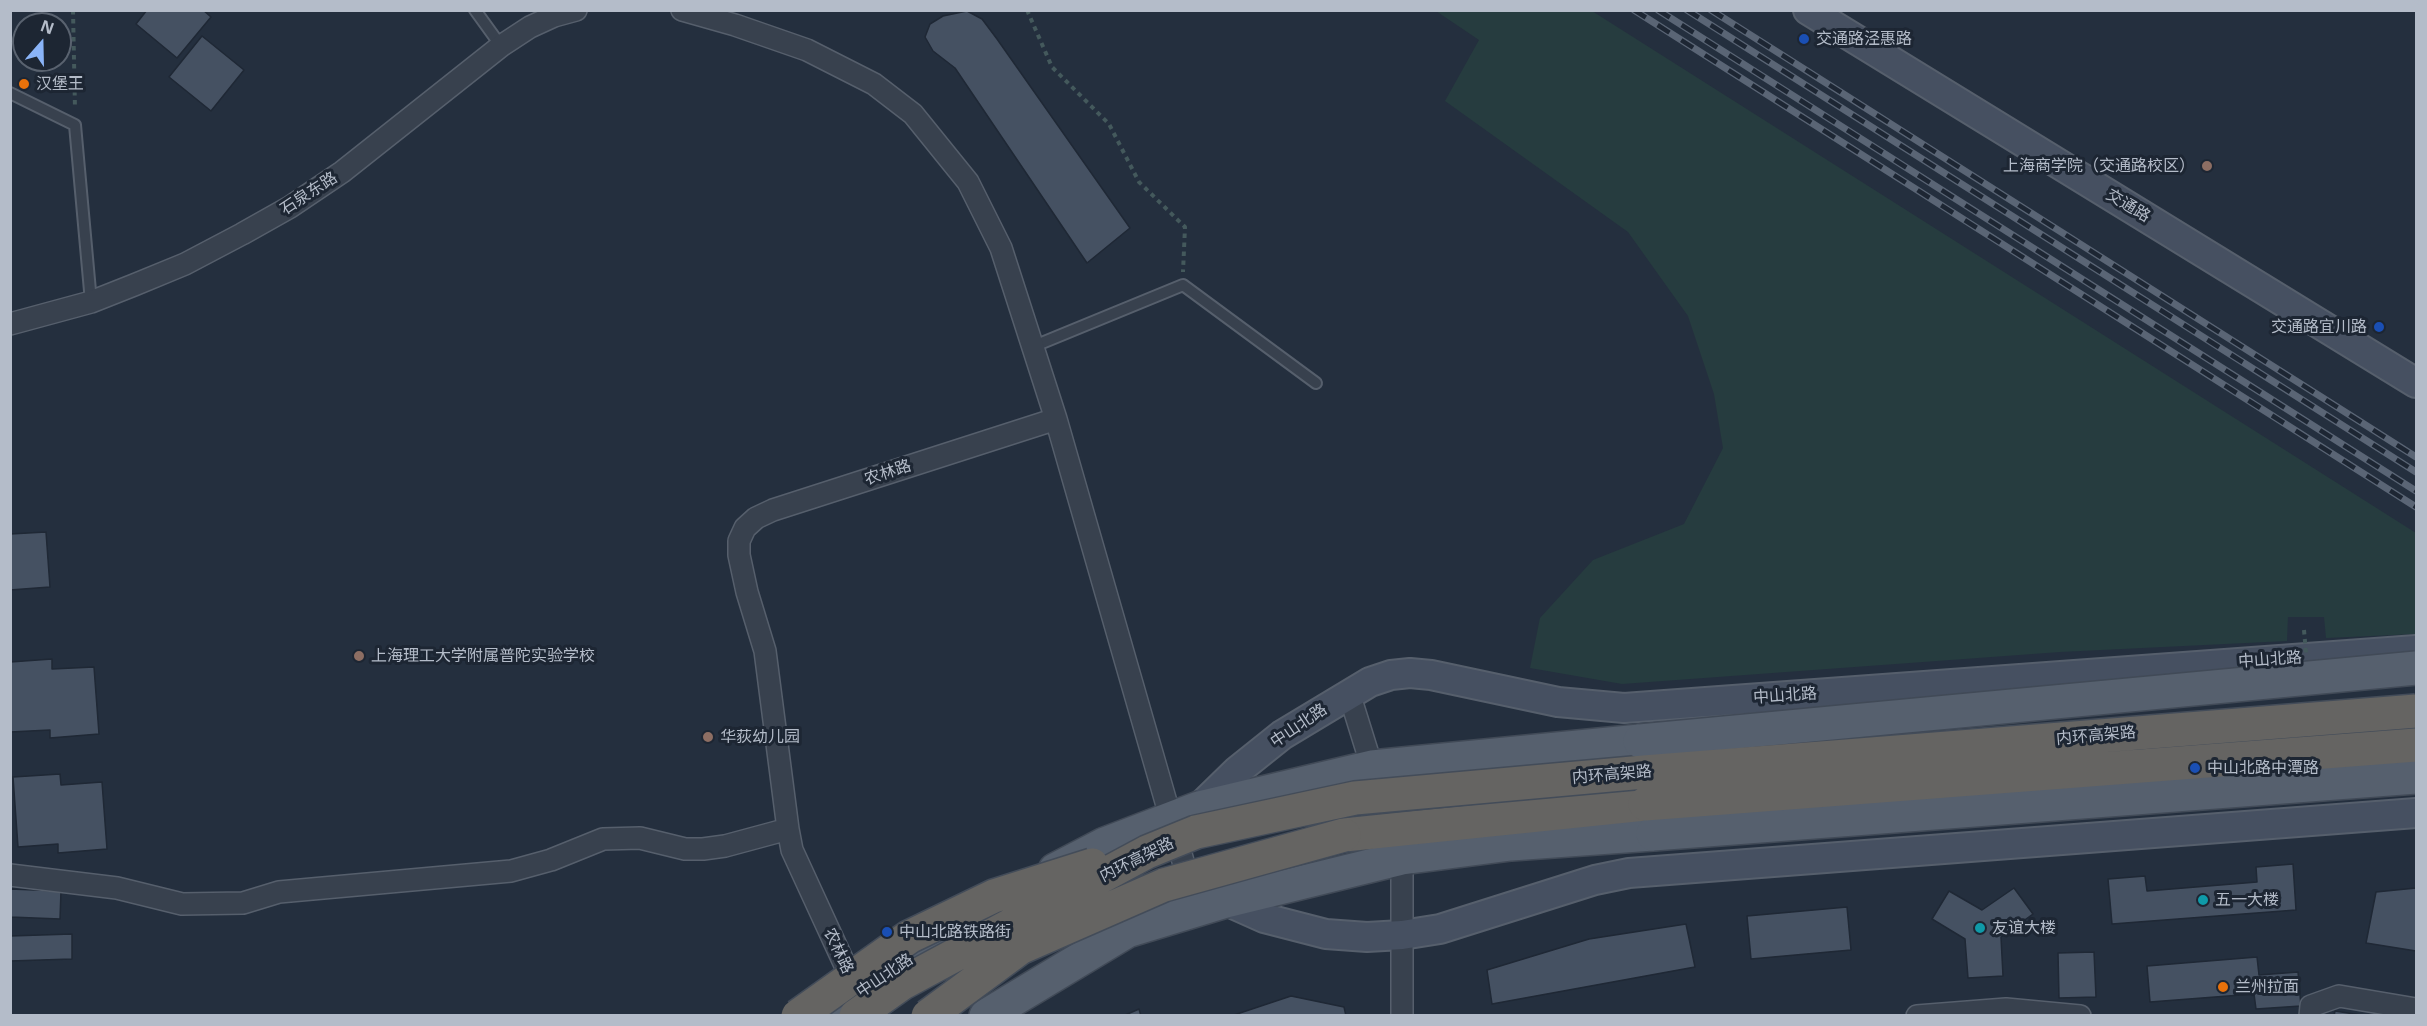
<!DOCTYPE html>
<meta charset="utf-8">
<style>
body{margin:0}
#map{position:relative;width:2427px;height:1026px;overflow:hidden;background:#242f3e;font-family:"Open Sans",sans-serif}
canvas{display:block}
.frame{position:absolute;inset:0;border:12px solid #b4bcc9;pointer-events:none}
.north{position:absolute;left:12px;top:12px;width:60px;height:60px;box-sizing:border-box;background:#1d2633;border:2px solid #59626f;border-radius:50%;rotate:20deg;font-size:16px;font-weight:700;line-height:24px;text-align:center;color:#b4bcc9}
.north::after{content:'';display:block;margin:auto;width:21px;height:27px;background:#8ab4f8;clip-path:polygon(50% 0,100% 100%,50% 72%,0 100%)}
</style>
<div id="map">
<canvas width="2427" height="1026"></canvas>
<div class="frame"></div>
<div class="north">N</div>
</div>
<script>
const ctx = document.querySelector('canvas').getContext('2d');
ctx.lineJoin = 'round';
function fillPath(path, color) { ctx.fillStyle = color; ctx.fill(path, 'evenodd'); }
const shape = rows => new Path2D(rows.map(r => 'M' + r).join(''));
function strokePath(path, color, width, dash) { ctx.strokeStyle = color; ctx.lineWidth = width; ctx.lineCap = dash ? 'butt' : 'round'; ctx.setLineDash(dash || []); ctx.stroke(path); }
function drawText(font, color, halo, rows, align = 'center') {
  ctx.font = font + ' "Open Sans","Noto Sans SC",sans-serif'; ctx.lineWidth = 6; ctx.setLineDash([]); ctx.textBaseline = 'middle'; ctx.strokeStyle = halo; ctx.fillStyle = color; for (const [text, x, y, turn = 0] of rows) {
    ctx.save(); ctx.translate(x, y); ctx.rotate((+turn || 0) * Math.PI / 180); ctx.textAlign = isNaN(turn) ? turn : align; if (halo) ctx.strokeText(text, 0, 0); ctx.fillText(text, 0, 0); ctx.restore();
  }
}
fillPath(shape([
 [1436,11,1592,11,2416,533,2416,634,2326,638,2324,617,2288,617,2287,641,2060,652,1622,684,1530,668,1540,618,1593,560,1684,524,1723,448,1714,394,1688,316,1628,232,1445,101,1479,40]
]), '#263c3f');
const building = shape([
 [147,10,203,10,211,17,177,58,136,24,147,10],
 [967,11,982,19,997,39,1130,228,1087,263,955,68,933,51,925,37,930,24,943,16,967,11],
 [202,36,244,70,211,111,169,77,202,36],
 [46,532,50,587,10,590,10,534,46,532],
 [52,659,52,669,94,667,99,734,50,738,50,730,10,732,10,662,52,659],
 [60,774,61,785,102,782,107,849,58,853,58,844,18,847,13,777,60,774],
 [2293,864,2296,910,2112,924,2108,879,2145,876,2147,891,2257,882,2256,867,2293,864],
 [2014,888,2033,914,2001,937,2003,976,1968,978,1965,939,1932,919,1949,891,1982,910,2014,888],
 [2416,888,2416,951,2366,943,2376,892,2416,888],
 [10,889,61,891,60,919,10,917,10,889],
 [1847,907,1851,950,1751,959,1747,916,1847,907],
 [1686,924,1695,967,1492,1004,1487,970,1589,939,1686,924],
 [72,934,72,959,10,961,10,936,72,934],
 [2094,952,2096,997,2059,998,2058,953,2094,952],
 [2257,957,2259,975,2298,972,2301,1006,2256,1009,2254,994,2150,1002,2147,966,2257,957],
 [1291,996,1344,1007,1346,1016,1231,1016,1291,996],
 [1139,1009,1141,1016,1123,1016,1139,1009],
 [2335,1011,2367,1016,2334,1016,2335,1011]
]);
fillPath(building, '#455162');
strokePath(building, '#1f2835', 1.5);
const service = shape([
 [475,10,501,46],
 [10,93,75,125,91,302],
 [1032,347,1183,285,1316,383]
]);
const minor = shape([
 [682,10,735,25,807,50,874,84,913,114,968,182,1001,248,1056,419,1191,889],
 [10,324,91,302,134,285,185,264,242,234,290,207,342,172,501,46,530,27,554,16,576,10],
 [1349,693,1372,767],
 [1402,858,1402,1016],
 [10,875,117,888,182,904,243,903,279,892,511,871,551,860,603,839,640,838,685,849,703,849,725,846,788,829],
 [856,989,792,850,788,829,765,651,747,592,739,555,739,541,745,528,756,518,773,510,1056,419],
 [1917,1016,2006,1009,2080,1016],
 [2310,1016,2311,1006,2339,996,2416,1009]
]);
const secondary = shape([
 [1808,10,2416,383],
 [1199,808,1237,771,1282,735,1370,682,1391,675,1410,673,1431,675,1558,702,1624,708,2416,650],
 [1226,901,1264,918,1326,934,1367,937,1402,935,1440,929,1595,880,1629,873,2416,813]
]);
const primary = shape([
 [1055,870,1105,844,1199,808,1372,767,1640,741],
 [826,1016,971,918],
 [986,1016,1127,931,1226,901,1402,858,1511,844,1653,834]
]);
const trunk = shape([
 [1344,835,1645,804]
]);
strokePath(service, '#565f6c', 14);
strokePath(minor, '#565f6c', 24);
strokePath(secondary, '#565f6c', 32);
strokePath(primary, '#414a57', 36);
strokePath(trunk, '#434c59', 36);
strokePath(shape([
 [73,10,75,109],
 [1027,10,1052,67,1109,124,1139,182,1185,227,1183,272]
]), '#44595c', 4, [4.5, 4.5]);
strokePath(service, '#38414e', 10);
strokePath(minor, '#38414e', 21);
strokePath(secondary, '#465061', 28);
strokePath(primary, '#56606e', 33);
strokePath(trunk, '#656462', 33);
const rail = shape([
 [1634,10,2416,507],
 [1658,10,2416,491],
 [1687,10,2416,472],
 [1711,10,2416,457]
]);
strokePath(rail, '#5a6575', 7);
strokePath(rail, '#1d2633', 4.5, [14]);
const primaryBridge = shape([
 [1640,741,2416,668],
 [1653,834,2416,777]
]);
const trunkBridge = shape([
 [1645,804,2416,745],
 [798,1016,909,937,994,896,1092,865],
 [856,1016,901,984,1147,852,1196,832,1355,798,1644,772,2416,711],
 [928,1016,1020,948,1164,885,1344,835]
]);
strokePath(primaryBridge, '#414a57', 36, []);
strokePath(trunkBridge, '#434c59', 36, []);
strokePath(shape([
 [2304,630,2306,653]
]), '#44595c', 4, [4.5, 4.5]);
strokePath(primaryBridge, '#56606e', 33);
strokePath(trunkBridge, '#656462', 33);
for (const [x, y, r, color] of [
 [1804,39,6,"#1a4fb4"],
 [24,84,6,"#e8710a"],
 [2207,166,6,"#8d6e63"],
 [2379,327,6,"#1a4fb4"],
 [359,656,6,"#8d6e63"],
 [708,737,6,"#8d6e63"],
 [2195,768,6,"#1a4fb4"],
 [2203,900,6,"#0f9aa8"],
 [1980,928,6,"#0f9aa8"],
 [887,932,6,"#1a4fb4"],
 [2223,987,6,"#e8710a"]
]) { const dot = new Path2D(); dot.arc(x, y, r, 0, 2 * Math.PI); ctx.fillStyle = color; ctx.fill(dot); strokePath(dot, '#1d2633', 2); }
drawText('16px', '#b4bcc9', '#1d2633', [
 ["交通路泾惠路",1816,39],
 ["汉堡王",36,84],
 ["上海商学院（交通路校区）",2195,166,"right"],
 ["交通路宜川路",2367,327,"right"],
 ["上海理工大学附属普陀实验学校",371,656],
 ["华荻幼儿园",720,737],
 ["中山北路中潭路",2207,768],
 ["五一大楼",2215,900],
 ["友谊大楼",1992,928],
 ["中山北路铁路街",899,932],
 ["兰州拉面",2235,987]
], 'left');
drawText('16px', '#b4bcc9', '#1d2633', [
 ["石泉东路",309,194,-33],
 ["交通路",2128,206,31],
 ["农林路",888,473,-18],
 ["中山北路",2270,660,-4],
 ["中山北路",1785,696,-4],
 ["中山北路",1299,726,-34],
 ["内环高架路",2096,736,-5],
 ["内环高架路",1612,775,-5],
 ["内环高架路",1137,860,-26],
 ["农林路",838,951,65],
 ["中山北路",885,976,-34]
]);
</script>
